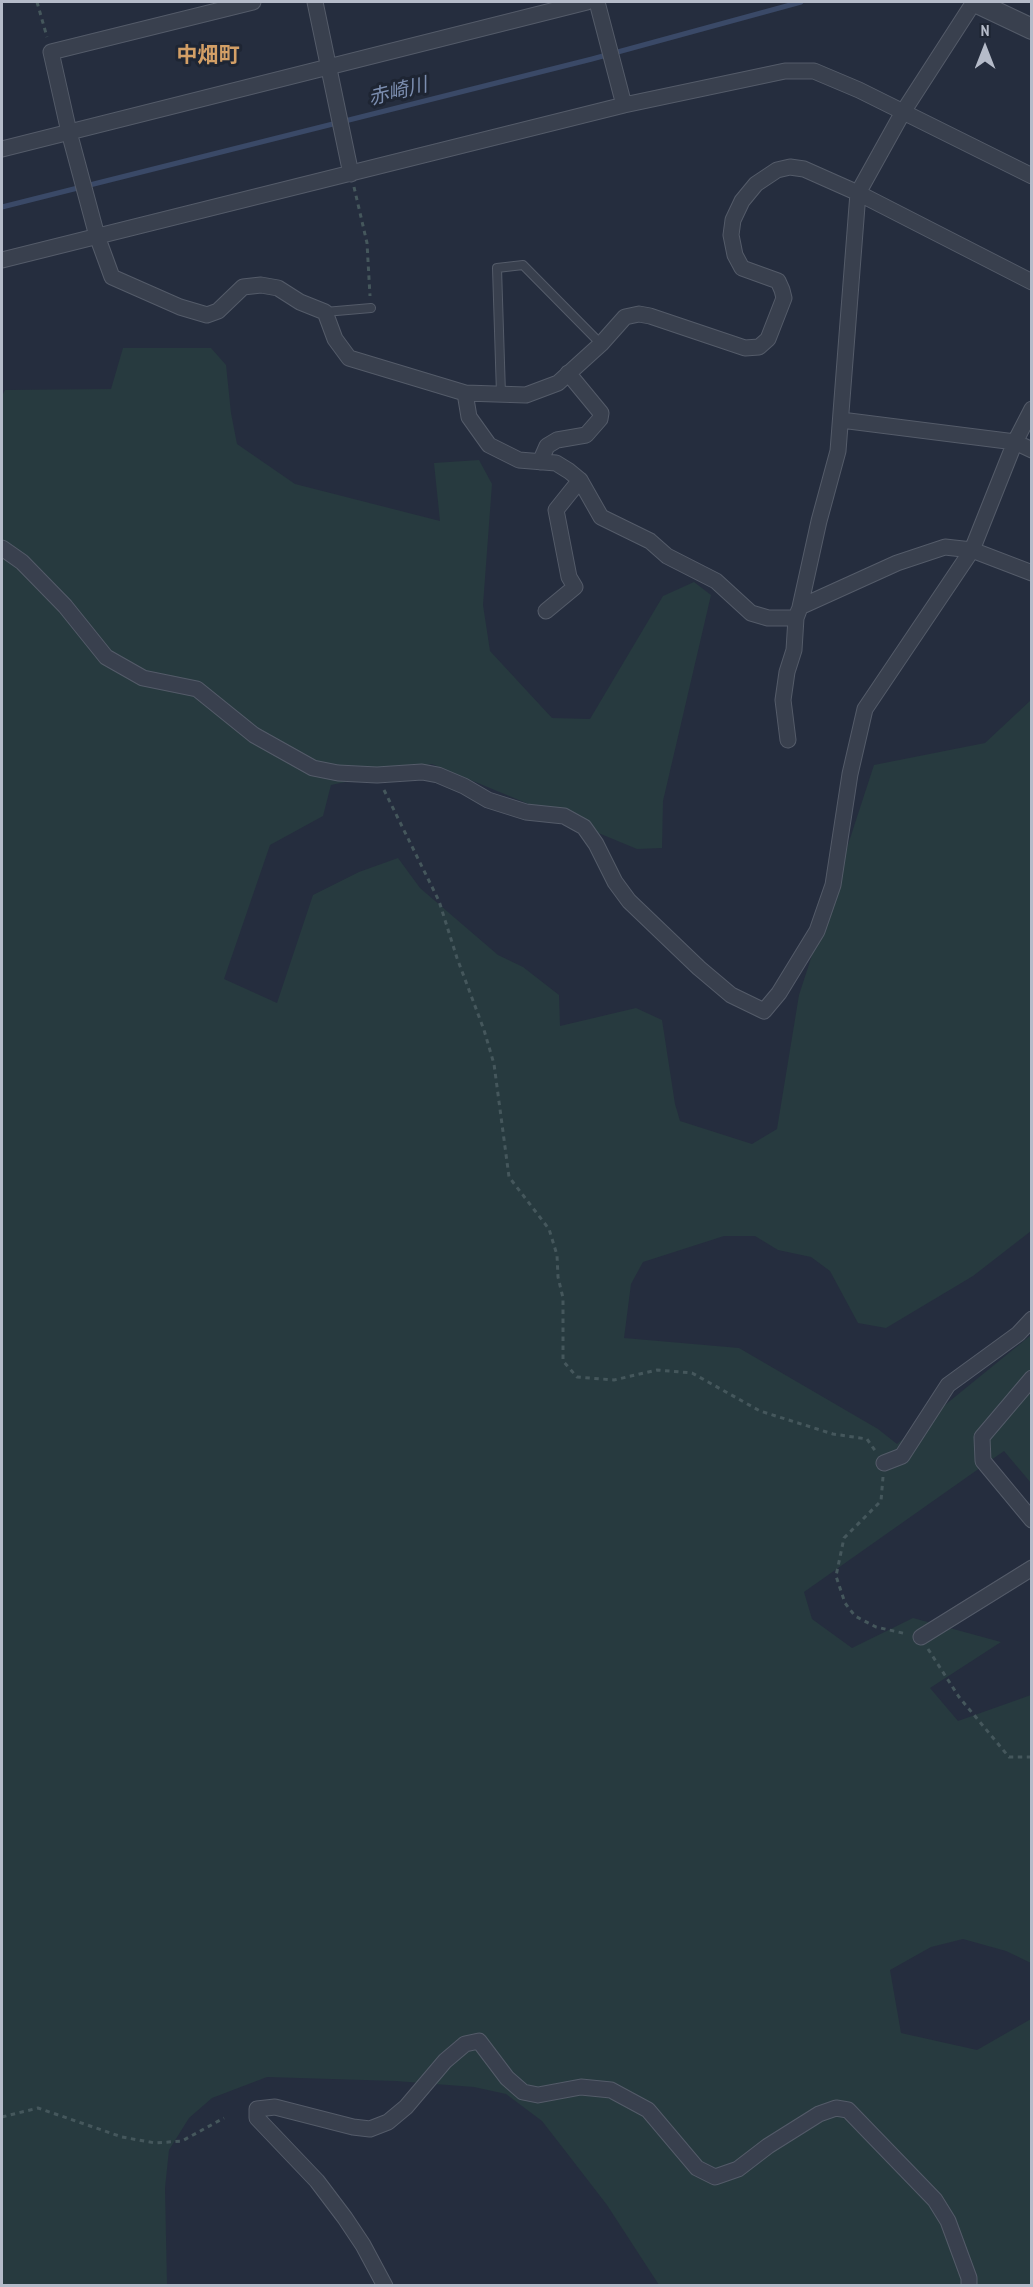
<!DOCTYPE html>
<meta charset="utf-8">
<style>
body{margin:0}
#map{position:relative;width:1033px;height:2287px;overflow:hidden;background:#252d3e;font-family:"PT Sans Narrow",sans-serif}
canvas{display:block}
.frame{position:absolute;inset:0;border:3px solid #b5bbc9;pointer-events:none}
.north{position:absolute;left:955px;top:18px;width:60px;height:60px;-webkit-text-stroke:4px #1e2533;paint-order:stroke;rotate:0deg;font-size:16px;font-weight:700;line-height:24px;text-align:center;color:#b5bbc9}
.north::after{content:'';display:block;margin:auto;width:21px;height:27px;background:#b5bbc9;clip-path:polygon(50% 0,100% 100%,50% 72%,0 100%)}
</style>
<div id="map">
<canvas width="1033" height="2287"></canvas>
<div class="frame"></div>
<div class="north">N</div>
</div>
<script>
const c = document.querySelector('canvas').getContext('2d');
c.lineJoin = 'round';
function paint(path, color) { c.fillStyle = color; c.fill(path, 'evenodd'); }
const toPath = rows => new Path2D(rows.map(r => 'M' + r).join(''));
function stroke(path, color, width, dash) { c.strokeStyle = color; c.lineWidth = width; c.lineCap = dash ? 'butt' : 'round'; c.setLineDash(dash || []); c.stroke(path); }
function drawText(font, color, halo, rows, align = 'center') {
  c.font = font + ' "PT Sans Narrow","Noto Sans JP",sans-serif'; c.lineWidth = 6; c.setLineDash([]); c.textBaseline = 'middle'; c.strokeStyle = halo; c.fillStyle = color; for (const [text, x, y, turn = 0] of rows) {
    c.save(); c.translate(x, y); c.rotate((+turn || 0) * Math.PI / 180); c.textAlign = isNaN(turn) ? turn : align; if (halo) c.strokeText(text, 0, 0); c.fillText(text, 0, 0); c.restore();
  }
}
paint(toPath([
 [123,348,211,348,226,365,231,413,237,444,295,484,440,521,434,463,479,460,492,484,483,605,490,651,552,718,590,719,663,596,694,582,711,595,663,801,662,848,637,849,432,764,331,785,323,816,270,845,224,979,277,1003,313,895,359,872,398,858,420,888,498,955,523,967,559,995,560,1026,636,1008,662,1020,675,1104,680,1121,752,1144,777,1129,799,995,874,765,985,743,1031,700,1031,1231,973,1276,886,1328,858,1323,830,1271,811,1257,778,1250,755,1236,724,1236,643,1262,631,1284,624,1338,739,1348,878,1429,897,1444,1031,1335,1031,1483,1004,1451,804,1592,812,1619,852,1648,913,1618,1001,1642,930,1688,958,1721,1031,1695,1031,1963,1006,1951,963,1939,931,1947,890,1970,901,2033,977,2050,1031,2019,1031,2285,659,2285,607,2205,563,2148,542,2121,506,2094,474,2087,396,2081,267,2077,212,2098,189,2118,169,2150,165,2188,167,2285,2,2285,2,396,5,390,111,389]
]), '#273a3f');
stroke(toPath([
 [2,207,592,59,801,2]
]), '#3a4967', 5);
const service = toPath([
 [325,312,371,308],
 [501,394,497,268,523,265,601,344]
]);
const minor = toPath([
 [253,2,51,52,69,132,97,236,112,277,180,307,207,315,218,311,243,287,261,285,278,288,300,302,325,312,335,339,349,358,465,393,526,395,558,383,601,344,625,317,639,314,650,316,745,348,759,347,768,339,784,298,782,290,778,281,742,268,735,255,731,235,733,220,742,201,756,184,777,170,790,167,804,169,858,193,1032,282],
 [315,2,351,174],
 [597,2,624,105],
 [974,2,903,112,858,193,838,451,819,521,800,607,897,563,945,547,972,550,1032,573],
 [2,149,587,2],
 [2,260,624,105,785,71,814,71,859,90,1032,176],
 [465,393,469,417,489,445,519,460,556,463,569,471,580,480,601,517,650,541,667,556,716,581,751,613,768,618,796,618],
 [841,420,1015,442,1032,450],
 [540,462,547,446,557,440,586,435,600,419,601,413,568,373],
 [2,548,22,562,65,606,106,657,143,678,197,689,254,735,313,768,338,773,377,775,422,772,438,775,464,786,488,800,526,812,564,816,584,827,596,844,615,882,629,901,699,968,731,995,764,1011,779,993,817,931,833,885,850,774,865,709,972,550,1015,442,1032,409],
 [546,611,575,587,569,577,556,510,580,480],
 [788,740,783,700,787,672,794,650,796,618,799,610],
 [1032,1378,982,1437,983,1461,1032,1520],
 [884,1463,902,1456,948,1385,1018,1334,1032,1319],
 [921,1637,1032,1568],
 [385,2286,363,2245,345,2218,317,2181,257,2118,257,2109,275,2107,353,2127,370,2129,388,2122,406,2107,445,2061,465,2044,479,2041,507,2078,523,2092,538,2095,581,2087,611,2090,648,2110,697,2168,715,2177,738,2169,768,2146,819,2114,836,2108,848,2110,935,2200,948,2221,969,2278,969,2286]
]);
const tertiary = toPath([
 [975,2,1032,29]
]);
stroke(service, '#545b69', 10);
stroke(minor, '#545b69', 17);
stroke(tertiary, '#545b69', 22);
stroke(toPath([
 [37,2,47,37],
 [354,187,367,243,370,296],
 [384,790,439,901,457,958,484,1030,494,1064,509,1177,549,1229,557,1255,558,1277,563,1298,563,1361,577,1377,614,1380,657,1370,692,1373,760,1411,833,1434,867,1439,876,1452],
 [883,1477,881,1501,844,1538,836,1576,845,1603,855,1616,876,1627,907,1634],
 [928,1649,959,1697,1009,1757,1032,1757],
 [2,2117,38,2108,122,2137,155,2143,182,2141,224,2118]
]), '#45575c', 3, [4.5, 4.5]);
stroke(service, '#39404e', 8);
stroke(minor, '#39404e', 15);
stroke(tertiary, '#39404e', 20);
drawText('italic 20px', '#7c8eb0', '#1e2533', [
 ["赤崎川",398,92,-14]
]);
drawText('bold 21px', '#d39f66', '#1e2533', [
 ["中畑町",208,56]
]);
</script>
